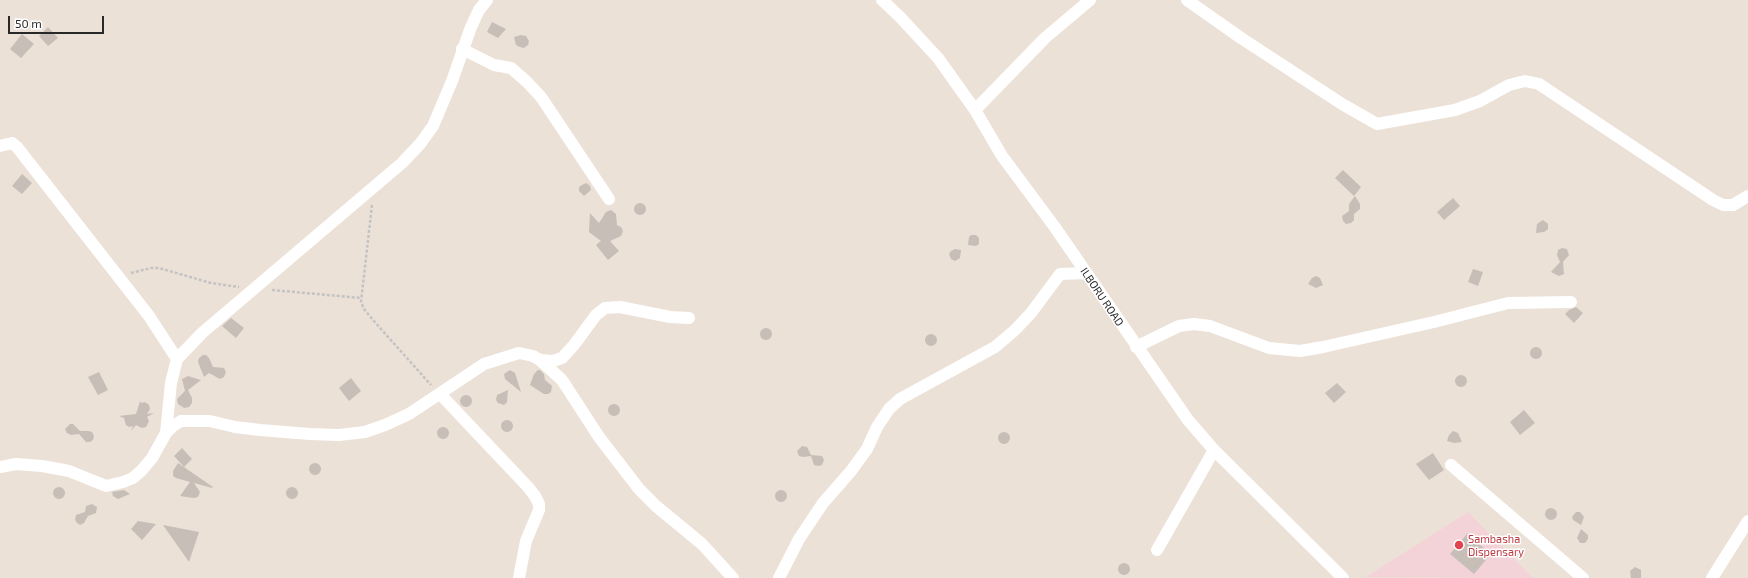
<!DOCTYPE html>
<style>
body{margin:0}
#map{position:relative;width:1748px;height:578px;overflow:hidden;background:#ece1d7;font-family:"Exo 2",sans-serif}
canvas{display:block}
.scale{position:absolute;left:8px;top:16px;width:96px;height:18px;box-sizing:border-box;border:2px solid #282828;border-top:0;padding-left:5px;font-size:12px;line-height:14px;white-space:nowrap;color:#282828;-webkit-text-stroke:3px #fff;paint-order:stroke}
</style>
<div id="map">
<canvas width="1748" height="578"></canvas>
<div class="scale">50 m</div>
</div>
<script>
const c = document.querySelector('canvas').getContext('2d');
c.lineJoin = 'round';
function paint(path, color) { c.fillStyle = color; c.fill(path, 'evenodd'); }
const toPath = rows => new Path2D(rows.map(r => 'M' + r).join(''));
function stroke(path, color, width, dash) { c.strokeStyle = color; c.lineWidth = width; c.lineCap = dash ? 'butt' : 'round'; c.setLineDash(dash || []); c.stroke(path); }
function drawText(font, color, halo, rows, align = 'center') {
  c.font = font + ' "Exo 2",sans-serif'; c.lineWidth = 3; c.setLineDash([]); c.textBaseline = 'middle'; c.strokeStyle = halo; c.fillStyle = color; for (const [text, x, y, turn = 0] of rows) {
    c.save(); c.translate(x, y); c.rotate((+turn || 0) * Math.PI / 180); c.textAlign = isNaN(turn) ? turn : align; if (halo) c.strokeText(text, 0, 0); c.fillText(text, 0, 0); c.restore();
  }
}
paint(toPath([
 [1468,512,1533,578,1366,577]
]), '#f4d3d8');
paint(toPath([
 [492,22,506,29,498,38,487,32],
 [48,27,58,38,48,46,39,36],
 [22,34,34,44,21,58,10,49],
 [521,35,526,36,529,41,528,45,524,48,520,47,516,45,514,37],
 [1343,170,1361,187,1354,196,1335,178],
 [22,174,32,183,22,194,12,186],
 [586,183,590,186,591,190,584,196,579,191,579,188,580,186],
 [1355,196,1360,204,1360,209,1354,214,1354,220,1351,223,1346,224,1343,221,1342,216,1349,211,1349,204],
 [1453,198,1460,206,1444,220,1437,212],
 '634 209a6 6 0 1 1 12 0a6 6 0 1 1-12 0Z',
 [611,210,616,214,617,225,621,227,623,231,621,236,610,241,619,251,608,260,596,245,601,241,589,232,590,213,599,223,606,212],
 [1543,220,1548,224,1548,229,1544,232,1536,233,1537,224],
 [971,235,976,235,979,238,979,244,976,246,968,245,969,237],
 [1562,248,1567,249,1569,255,1563,262,1564,274,1559,276,1551,272,1560,262,1557,255,1558,250],
 [955,249,961,250,960,258,955,261,951,259,949,254,951,251],
 [1473,269,1483,272,1478,286,1468,282],
 [1316,276,1320,278,1323,285,1316,288,1308,284,1312,278],
 [1576,307,1583,313,1574,323,1565,314,1569,310],
 [231,318,244,328,236,338,222,326],
 '760 334a6 6 0 1 1 12 0a6 6 0 1 1-12 0Z',
 '925 340a6 6 0 1 1 12 0a6 6 0 1 1-12 0Z',
 '1530 353a6 6 0 1 1 12 0a6 6 0 1 1-12 0Z',
 [203,355,206,355,209,358,213,367,224,368,226,372,224,377,220,379,209,373,204,377,198,362,199,358],
 [510,370,515,373,521,392,505,379,504,374],
 [538,370,540,370,544,374,545,380,552,386,551,392,548,394,544,394,530,385,534,374],
 [99,372,108,390,98,395,88,377],
 '1455 381a6 6 0 1 1 12 0a6 6 0 1 1-12 0Z',
 [188,376,201,380,188,390,192,398,192,403,189,407,184,408,178,404,177,399,185,391,182,379],
 [351,378,361,391,349,401,339,388],
 [1337,383,1346,392,1334,403,1325,393],
 [508,390,507,402,504,405,498,403,496,400,497,395],
 '460 401a6 6 0 1 1 12 0a6 6 0 1 1-12 0Z',
 [140,401,141,403,145,402,149,405,150,409,147,414,154,413,147,417,149,421,146,427,142,428,136,425,131,431,133,426,129,427,126,425,124,418,119,416,136,414],
 '608 410a6 6 0 1 1 12 0a6 6 0 1 1-12 0Z',
 [1524,410,1535,423,1520,435,1510,422],
 '501 426a6 6 0 1 1 12 0a6 6 0 1 1-12 0Z',
 [70,424,73,424,80,431,89,431,92,432,94,436,93,440,90,442,86,442,79,434,71,435,67,433,65,429],
 '437 433a6 6 0 1 1 12 0a6 6 0 1 1-12 0Z',
 [1453,431,1458,433,1462,442,1454,443,1447,441,1449,435],
 '998 438a6 6 0 1 1 12 0a6 6 0 1 1-12 0Z',
 [802,446,807,447,811,455,822,456,824,460,822,465,818,466,814,465,811,456,803,457,799,456,797,451],
 [182,448,192,459,184,467,174,456],
 [1433,453,1444,470,1429,480,1416,464],
 [178,463,213,487,212,488,194,483,200,492,198,497,194,498,180,496,190,482,176,478,173,476,173,471],
 '309 469a6 6 0 1 1 12 0a6 6 0 1 1-12 0Z',
 '286 493a6 6 0 1 1 12 0a6 6 0 1 1-12 0Z',
 '53 493a6 6 0 1 1 12 0a6 6 0 1 1-12 0Z',
 [124,490,130,494,118,499,113,496,112,492],
 '775 496a6 6 0 1 1 12 0a6 6 0 1 1-12 0Z',
 [92,504,97,507,96,513,88,516,84,523,80,525,77,523,75,520,76,515,85,512,86,506],
 '1545 514a6 6 0 1 1 12 0a6 6 0 1 1-12 0Z',
 [1576,512,1580,512,1584,517,1581,525,1573,520,1572,517],
 [138,521,156,524,142,540,131,529],
 [163,525,199,532,189,562],
 [1581,529,1588,535,1588,539,1585,543,1580,543,1577,538],
 [1467,534,1491,554,1474,574,1450,554],
 '1118 569a6 6 0 1 1 12 0a6 6 0 1 1-12 0Z',
 [1635,567,1641,570,1641,578,1631,578,1630,571]
]), '#c7beb7');
stroke(toPath([
 [372,205,361,302,364,309,373,320,431,385],
 [131,273,151,268,159,268,211,283,239,287],
 [272,290,361,298]
]), '#c3c3c3', 2.5, [3, 2]);
stroke(toPath([
 [882,0,900,17,938,58,975,110,1002,156,1054,226,1188,420,1214,450,1343,578],
 [1187,0,1241,38,1342,104,1377,124,1455,110,1480,101,1509,85,1525,81,1539,84,1713,200,1723,205,1733,205,1748,196],
 [462,49,494,65,511,68,527,82,541,97,609,199],
 [975,110,1045,38,1090,0],
 [0,146,12,143,17,147,149,316,177,359],
 [1136,347,1179,326,1194,324,1210,326,1269,348,1300,351,1323,347,1434,322,1508,303,1571,302],
 [540,360,553,361,562,358,574,345,596,315,605,308,620,307,670,317,689,318],
 [440,394,528,487,535,496,539,504,539,510,526,541,519,578],
 [166,433,171,383,177,359,202,333,402,163,420,144,433,126,452,81,471,27,479,10,487,0],
 [1451,465,1583,578],
 [0,467,16,464,42,466,69,471,106,486,123,482,133,478,142,470,152,458,166,433,173,426,181,421,210,421,235,427,260,430,310,434,339,435,365,432,385,425,409,414,484,364,519,353,533,356,540,360,562,380,599,437,639,489,656,506,702,544,733,578],
 [1157,550,1214,450],
 [779,578,799,539,823,503,851,471,867,449,877,427,889,409,900,399,995,347,1015,330,1031,313,1060,274,1086,273],
 [1712,578,1748,521]
]), '#fff', 12);
for (const [x, y, r, color] of [
 [1459,545,5,"#e0444e"]
]) { const dot = new Path2D(); dot.arc(x, y, r, 0, 2 * Math.PI); c.fillStyle = color; c.fill(dot); stroke(dot, '#fff', 1.5); }
drawText('11px', '#282828', '#fff', [
 ["ILBORU ROAD",1102,297,56]
]);
drawText('11px', '#be3a42', '#fff', [
 ["Sambasha",1468,539],
 ["Dispensary",1468,552]
], 'left');
</script>
